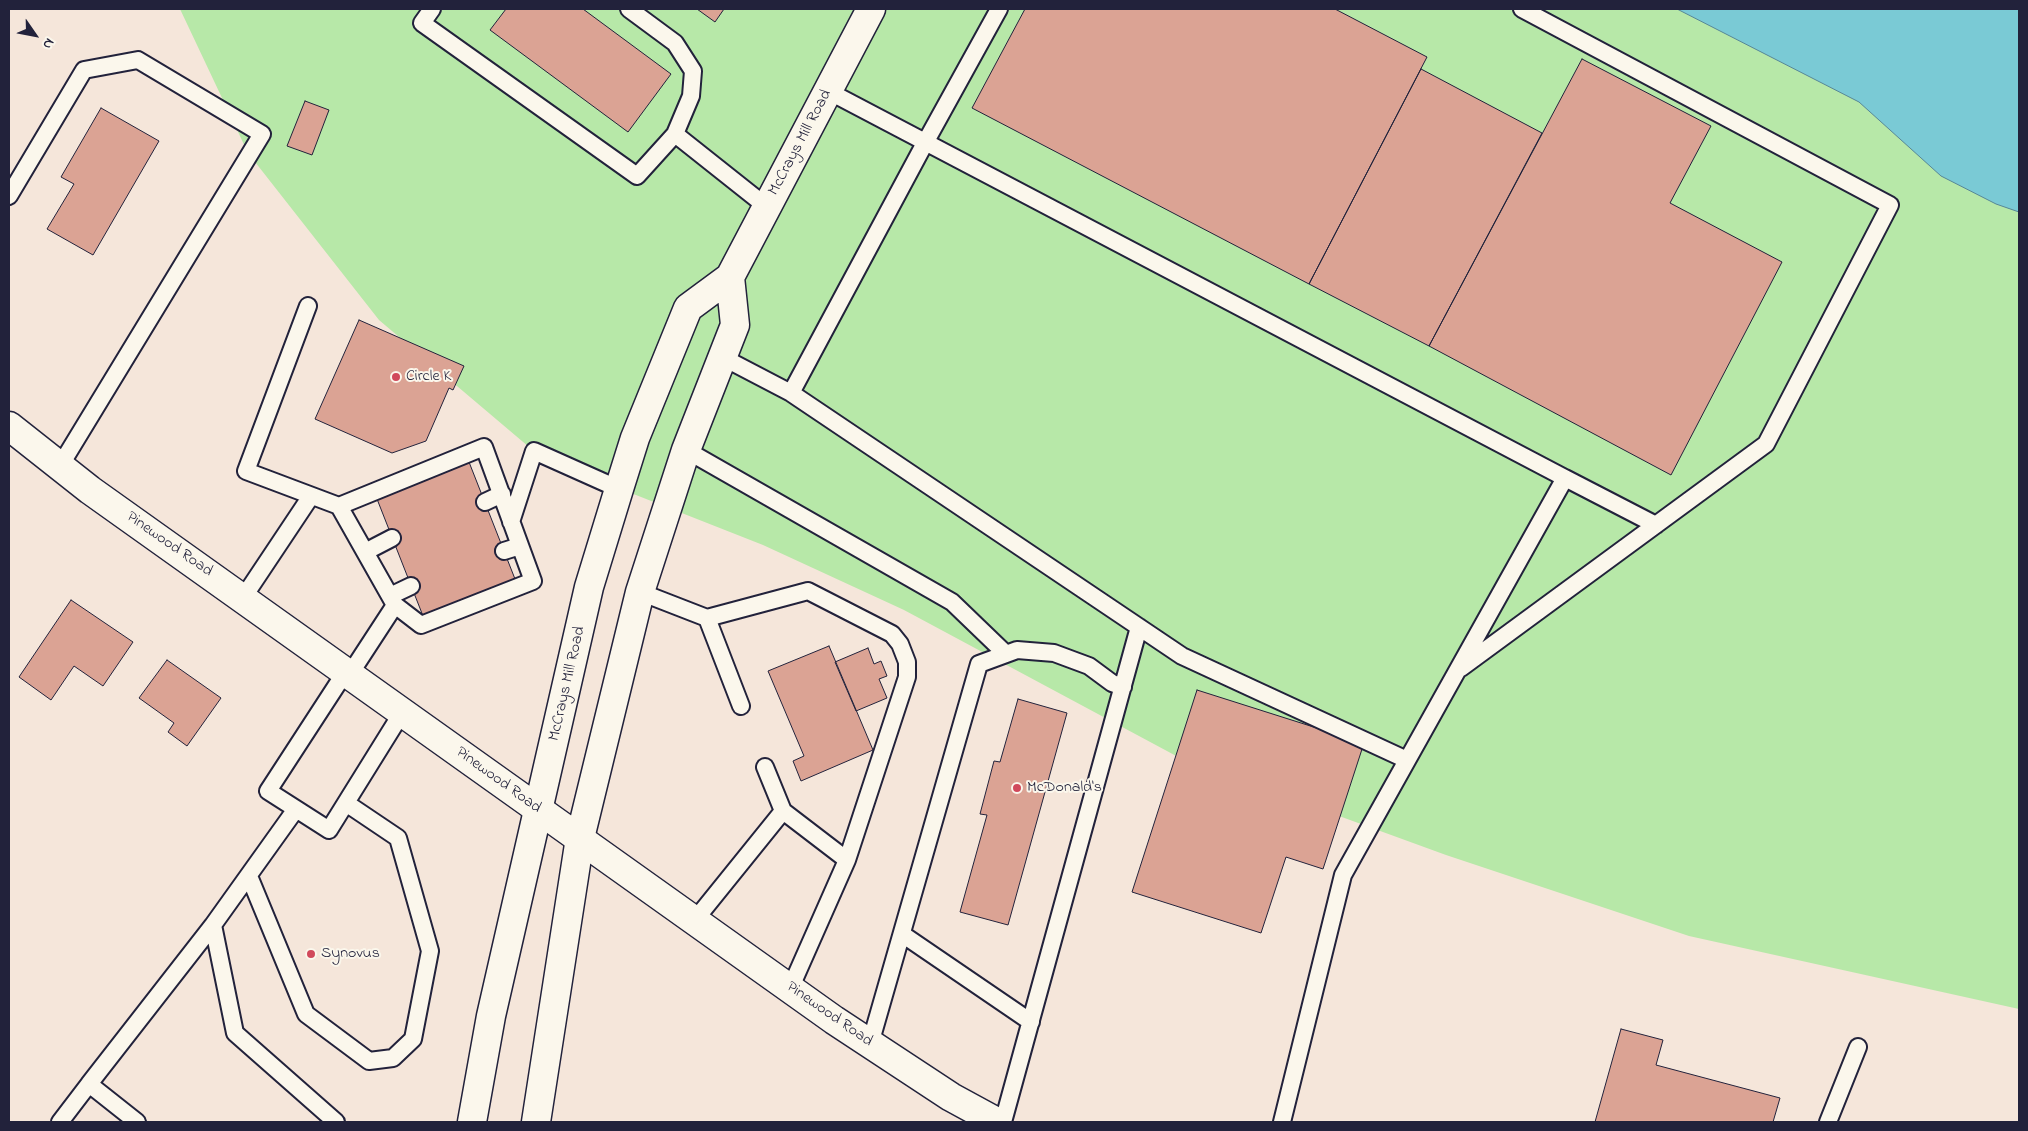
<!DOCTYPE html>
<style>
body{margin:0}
#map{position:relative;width:2028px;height:1131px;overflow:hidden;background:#f5e6da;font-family:"Indie Flower",sans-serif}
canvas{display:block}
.frame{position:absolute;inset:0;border:10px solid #22223b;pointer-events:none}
.north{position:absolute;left:10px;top:10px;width:50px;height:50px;-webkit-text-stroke:4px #fbf7ec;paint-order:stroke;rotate:123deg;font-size:14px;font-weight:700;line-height:20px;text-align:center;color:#22223b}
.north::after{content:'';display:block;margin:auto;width:18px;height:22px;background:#22223b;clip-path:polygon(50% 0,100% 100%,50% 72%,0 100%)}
</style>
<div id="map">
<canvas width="2028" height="1131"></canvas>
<div class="frame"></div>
<div class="north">N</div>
</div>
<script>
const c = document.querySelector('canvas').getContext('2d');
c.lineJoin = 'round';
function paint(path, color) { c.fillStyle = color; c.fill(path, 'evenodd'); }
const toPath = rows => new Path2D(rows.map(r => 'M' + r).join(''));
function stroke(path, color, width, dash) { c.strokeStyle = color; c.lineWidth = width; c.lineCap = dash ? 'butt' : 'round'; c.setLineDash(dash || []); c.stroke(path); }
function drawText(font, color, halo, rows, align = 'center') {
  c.font = font + ' "Indie Flower",sans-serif'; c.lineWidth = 4; c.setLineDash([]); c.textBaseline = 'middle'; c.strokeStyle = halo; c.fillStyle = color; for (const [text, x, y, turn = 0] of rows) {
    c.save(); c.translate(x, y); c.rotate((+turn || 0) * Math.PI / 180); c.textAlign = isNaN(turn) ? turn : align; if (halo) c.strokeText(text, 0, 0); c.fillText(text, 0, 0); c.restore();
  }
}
paint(toPath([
 [180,9,2019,9,2019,1009,1689,936,1446,855,1180,758,904,610,763,545,542,458,379,320,248,153]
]), '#b7e8a8');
const water = toPath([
 [1677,9,2019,9,2019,212,1996,204,1941,176,1859,102,1677,9]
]);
paint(water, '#7acad5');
stroke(water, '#578797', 1);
const building = toPath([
 [506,9,583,9,671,74,628,132,490,30,506,9],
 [697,9,724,9,715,22,697,9],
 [1025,9,1335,9,1427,57,1309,284,972,108,1025,9],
 [1582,59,1711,126,1670,203,1782,262,1671,475,1429,346,1582,59],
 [1421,69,1542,133,1429,346,1309,284,1421,69],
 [305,101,329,110,312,155,287,146,305,101],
 [101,108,159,141,93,255,47,229,74,184,61,177,101,108],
 [359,320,464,366,453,390,449,388,426,441,392,453,315,419,359,320],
 [469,462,515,579,423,616,377,499,469,462],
 [71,600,133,642,103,686,74,666,51,700,19,677,71,600],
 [829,646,873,750,801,781,793,761,804,756,768,671,829,646],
 [868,648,874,664,881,661,887,676,879,679,887,698,856,711,835,662,868,648],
 [167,660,221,698,187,746,168,732,174,723,139,698,167,660],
 [1197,690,1364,743,1323,869,1286,857,1261,933,1132,892,1197,690],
 [1018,699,1067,713,1008,925,960,912,987,815,980,814,994,761,1000,762,1018,699],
 [1621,1029,1663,1040,1656,1065,1780,1098,1773,1122,1595,1122,1621,1029]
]);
paint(building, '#dba394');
stroke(building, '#22223b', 1);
const service = toPath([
 [432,9,422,23,637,176,675,134,691,96,693,71,675,43,629,9],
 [828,91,1565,478,1343,875,1282,1122],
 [675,134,767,207],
 [9,196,84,70,138,60,262,134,60,466],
 [308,306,246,471,339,506],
 [722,357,791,393,1182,656,1407,760],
 [791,393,925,143,999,9],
 [686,450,952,602,1006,654],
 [1565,478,1656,525],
 [485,502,502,494],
 [511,522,534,451,619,489],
 [504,551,520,546],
 [365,552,392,538],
 [640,592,707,618,741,706],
 [390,596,411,586],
 [243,598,311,496],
 [707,618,808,591,892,634,900,644,907,662,907,677,847,860],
 [1461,668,1766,444,1890,205,1522,9],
 [346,671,268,791,329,830,403,711],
 [350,674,395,605,339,506,484,447,533,581,421,625,395,605],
 [765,767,783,811,847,860,790,989],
 [296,809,213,925,235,1033,336,1122],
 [249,876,306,1014,369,1061,393,1058,413,1039,430,951,398,838,346,803],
 [695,920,783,811],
 [902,934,1031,1022],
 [870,1044,979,664,1017,650,1054,653,1089,666,1112,683,1123,687],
 [89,1084,213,925],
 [60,1122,89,1084,137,1122],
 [1003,1122,1139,627],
 [1828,1122,1858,1047]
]);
const tertiary = toPath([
 [730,277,871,9],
 [472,1122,491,1016,589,587,619,489,635,438,688,308,730,277,735,325,686,450,640,592,580,838,536,1122]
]);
const secondary = toPath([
 [9,426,90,490,834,1020,951,1097,997,1122]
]);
stroke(service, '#22223b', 20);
stroke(tertiary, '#22223b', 31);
stroke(secondary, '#22223b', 31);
stroke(service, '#fbf7ec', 16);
stroke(tertiary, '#fbf7ec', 28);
stroke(secondary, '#fbf7ec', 28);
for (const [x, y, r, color] of [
 [396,377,5,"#d1495b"],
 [1017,788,5,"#d1495b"],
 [311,954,5,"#d1495b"]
]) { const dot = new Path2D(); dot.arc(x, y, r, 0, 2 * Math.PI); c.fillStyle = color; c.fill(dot); stroke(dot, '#fbf7ec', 2); }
drawText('16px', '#22223b', '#fbf7ec', [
 ["McCrays Mill Road",801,143,-62],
 ["Pinewood Road",169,545,35],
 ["McCrays Mill Road",568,684,-77],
 ["Pinewood Road",498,781,36],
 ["Pinewood Road",829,1015,35]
]);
drawText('16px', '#22223b', '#fbf7ec', [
 ["Circle K",406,377],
 ["McDonald's",1027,788],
 ["Synovus",321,954]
], 'left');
</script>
